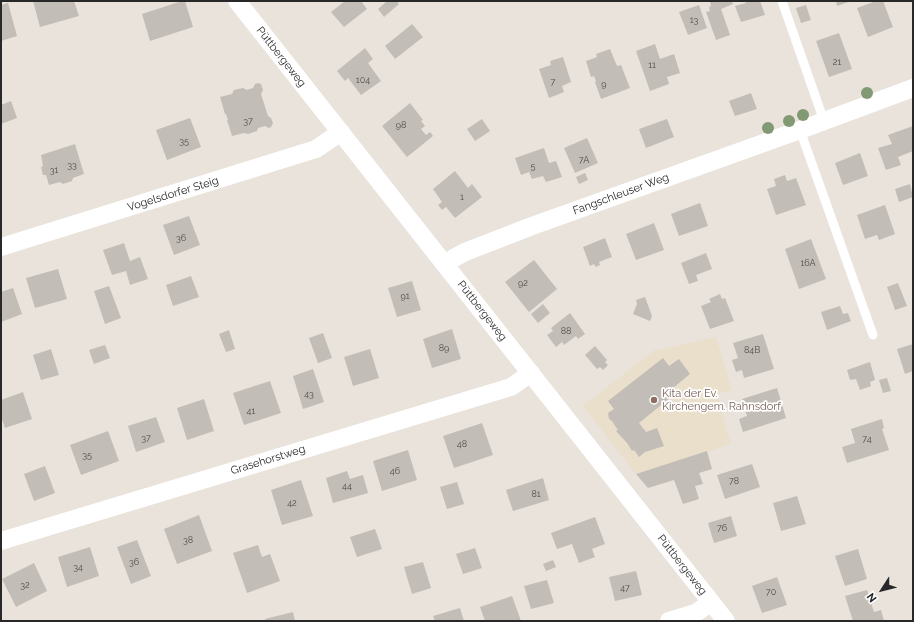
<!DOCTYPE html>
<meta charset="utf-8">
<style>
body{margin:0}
#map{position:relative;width:914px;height:622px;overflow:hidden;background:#e9e3db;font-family:Raleway,sans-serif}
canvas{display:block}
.frame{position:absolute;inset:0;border:2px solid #282828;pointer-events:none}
.north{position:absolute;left:862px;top:570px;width:40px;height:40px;-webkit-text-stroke:3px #fff;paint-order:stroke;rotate:234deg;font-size:11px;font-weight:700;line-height:16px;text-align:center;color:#282828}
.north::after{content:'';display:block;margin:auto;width:14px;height:18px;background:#282828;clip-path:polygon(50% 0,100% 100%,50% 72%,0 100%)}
</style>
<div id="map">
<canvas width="914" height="622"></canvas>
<div class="frame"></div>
<div class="north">N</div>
</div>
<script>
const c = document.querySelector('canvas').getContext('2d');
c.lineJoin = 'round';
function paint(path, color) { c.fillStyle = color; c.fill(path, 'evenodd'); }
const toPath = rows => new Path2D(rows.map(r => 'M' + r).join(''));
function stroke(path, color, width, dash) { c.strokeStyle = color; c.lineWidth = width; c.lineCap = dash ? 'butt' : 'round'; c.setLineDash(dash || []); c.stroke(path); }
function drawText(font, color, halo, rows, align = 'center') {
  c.font = font + ' Raleway,sans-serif'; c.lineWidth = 3.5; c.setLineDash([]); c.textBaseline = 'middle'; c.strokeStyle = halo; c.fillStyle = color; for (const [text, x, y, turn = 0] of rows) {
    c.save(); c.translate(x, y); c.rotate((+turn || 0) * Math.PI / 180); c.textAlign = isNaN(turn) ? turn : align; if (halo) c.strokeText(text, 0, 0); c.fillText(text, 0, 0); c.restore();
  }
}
paint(toPath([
 [716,337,732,390,717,394,731,444,636,474,583,406,653,351]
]), '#eadfcb');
paint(toPath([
 [33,1,74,1,79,16,40,27],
 [182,1,185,1,193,27,150,41,142,14],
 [345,1,361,1,367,9,344,27,331,12],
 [387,1,397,1,399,4,384,17,378,9],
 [710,1,732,1,733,4,721,9,730,35,716,40,706,12,710,11,709,7,711,6],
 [745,1,760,1,765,15,741,22,735,6,746,3],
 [836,1,851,1,837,6],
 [876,1,883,1,893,27,868,37,857,8],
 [8,3,17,36,1,41,1,5],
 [699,5,707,28,688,35,679,12],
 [806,5,811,20,801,23,796,8],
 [412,24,423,37,395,59,385,46],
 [839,33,852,69,829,77,816,41],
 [655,44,660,59,674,54,680,73,667,77,669,84,650,91,636,51],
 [365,48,373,59,368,63,381,81,361,95,348,78,345,81,337,71],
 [610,49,617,66,621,65,630,88,601,99,595,82,596,81,594,76,591,77,586,61,597,57,596,54],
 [563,57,571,82,562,86,564,92,549,98,539,69,551,65,550,61],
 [258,83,261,84,263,90,261,94,268,116,271,118,273,123,271,127,269,128,265,126,258,128,257,131,248,134,244,133,232,136,227,120,228,120,226,114,225,114,220,97,232,94,234,90,243,88,247,90,253,88,255,84],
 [751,93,757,109,735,116,729,101],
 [11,101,17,118,1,124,1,105],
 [410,103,423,120,421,121,425,126,421,129,426,135,430,132,433,136,407,157,382,126],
 [190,118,201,147,167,160,156,130],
 [482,119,490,131,475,141,467,129],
 [667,119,674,137,646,148,639,129],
 [913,126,913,151,898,157,901,165,886,170,878,148,892,144,888,135],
 [587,138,598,163,575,173,564,148],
 [75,144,84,174,73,178,72,181,63,184,60,182,49,185,46,175,43,175,41,167,43,166,41,155],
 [544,148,549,163,556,161,562,177,546,182,543,176,532,179,529,172,521,175,515,158],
 [860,153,868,176,843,185,835,163],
 [455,171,468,188,472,184,482,197,455,218,446,207,442,210,438,205,442,202,433,189],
 [585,173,588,180,579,184,576,177],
 [785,175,787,181,796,178,806,205,776,215,767,189,776,186,774,179],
 [910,184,913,197,899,202,895,189],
 [700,203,708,226,679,236,671,214],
 [885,205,895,234,879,240,877,235,865,239,857,215],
 [189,216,200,245,174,255,163,225],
 [654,223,664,250,636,260,626,234],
 [605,238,612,257,599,262,600,265,596,267,594,264,590,266,583,247],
 [811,239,826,279,799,289,785,249],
 [124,243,130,261,140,257,148,279,130,285,126,271,112,275,103,250],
 [706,253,712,269,696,275,698,281,689,284,681,263],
 [534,260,557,289,529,312,505,282],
 [58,269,67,299,35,308,26,278],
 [191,276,199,297,173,306,166,285],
 [412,281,421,310,397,317,388,288],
 [898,283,907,306,895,310,887,287],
 [109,286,121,318,105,324,94,291],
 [13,288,22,314,1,322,1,292],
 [720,294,722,299,725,298,734,321,710,329,701,306,711,302,709,299],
 [645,297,652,316,650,321,633,314,637,304,636,300],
 [543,304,550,313,538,323,531,314],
 [840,306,843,314,848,313,851,321,827,330,821,312],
 [570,313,585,334,578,339,576,336,564,345,562,342,556,347,547,335,553,331,551,328],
 [452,329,461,359,432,368,423,339],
 [229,330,235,349,226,352,219,334],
 [323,333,332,358,318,363,309,338],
 [763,334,774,369,744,378,742,370,736,372,732,360,738,358,733,343],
 [913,344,913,371,905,374,897,349],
 [105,345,110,358,94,364,89,350],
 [595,346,607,360,605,362,608,365,603,370,600,367,597,369,585,355],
 [51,349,59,375,41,380,33,355],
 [370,349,379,378,353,386,344,357],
 [663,358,669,366,679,359,690,374,668,392,671,397,639,423,646,432,657,428,664,446,645,452,639,457,634,450,632,451,627,443,616,431,618,430,612,421,609,419,608,413,614,409,608,401],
 [870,362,875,380,870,382,871,386,860,390,856,379,850,380,847,370],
 [313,369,324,402,303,409,293,376],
 [887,378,891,391,883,393,879,380],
 [270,381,281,413,244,425,233,393],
 [777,388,786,418,743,432,739,419,747,416,742,399],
 [23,392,32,419,5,428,1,416,1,400],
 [204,399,214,431,187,440,177,408],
 [156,417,165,442,136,452,128,426],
 [882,419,884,428,882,429,889,450,847,463,842,447,855,443,851,429],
 [482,423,493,455,454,468,443,436],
 [108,431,119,461,81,475,70,445],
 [408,450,417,480,382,491,373,461],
 [707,451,712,469,699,473,703,484,695,486,699,499,683,504,674,480,648,488,636,474],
 [752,464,760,487,725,499,717,475],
 [45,466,55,493,34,501,24,474],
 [347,471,350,479,363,475,368,493,333,503,326,478],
 [543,478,549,500,513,511,506,490],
 [301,480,313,516,282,525,271,490],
 [457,482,464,504,447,509,440,487],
 [797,496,806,524,781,531,773,503],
 [199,515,212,551,177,564,164,529],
 [731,516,737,536,714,543,708,523],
 [595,517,605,544,592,549,595,557,579,563,572,544,557,549,551,533],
 [375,529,382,549,357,557,350,537],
 [137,540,151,576,131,584,117,547],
 [258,545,262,557,270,554,280,581,247,593,233,553],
 [90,547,99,576,67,587,58,557],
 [475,548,482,568,463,574,456,554],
 [858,549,867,579,845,586,835,556],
 [553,560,556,567,546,571,543,564],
 [423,562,431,588,412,594,404,567],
 [34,563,47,591,16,607,2,579],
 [636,571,642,595,615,601,609,577],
 [777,577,787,605,762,613,752,586],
 [547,580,554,603,531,609,524,586],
 [867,590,874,612,881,610,884,621,853,621,845,596],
 [512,596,521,621,485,621,480,607],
 [460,608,464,621,435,621,433,616],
 [293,612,295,621,266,621,265,619]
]), '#c2bdb6');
stroke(toPath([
 [782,1,824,121],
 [800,130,873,335]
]), '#fff', 9);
stroke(toPath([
 [237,1,726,621],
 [1,247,316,149,341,132],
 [445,264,454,258,465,252,532,226,800,130,913,88],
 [1,541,511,387,531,373],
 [669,621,696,613,711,602]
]), '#fff', 18);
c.fillStyle = '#829a74';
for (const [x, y] of [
 [867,93],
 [803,115],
 [789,121],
 [768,128]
]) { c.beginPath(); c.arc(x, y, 6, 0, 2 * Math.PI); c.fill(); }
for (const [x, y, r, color] of [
 [654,400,4,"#8d6e63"]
]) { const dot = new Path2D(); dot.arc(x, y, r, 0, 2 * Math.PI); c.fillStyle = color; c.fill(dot); stroke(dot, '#fff', 1.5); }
drawText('9px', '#4e4d4c', null, [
 ["13",694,20],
 ["21",837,62],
 ["11",652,65],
 ["104",363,80],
 ["7",553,82],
 ["9",604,84],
 ["37",248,121],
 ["98",401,125],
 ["35",184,141],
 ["7A",584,160],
 ["33",72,165],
 ["5",533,166],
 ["31",54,170],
 ["1",462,197],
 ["36",181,238],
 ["16A",808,263],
 ["92",523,283],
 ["91",405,296],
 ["88",566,331],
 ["89",444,348],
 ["84B",752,350],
 ["43",309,394],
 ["41",251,411],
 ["37",146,438],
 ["74",867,439],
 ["48",462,444],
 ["35",87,455],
 ["46",395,471],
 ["78",734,481],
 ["44",347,486],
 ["81",536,494],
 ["42",292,503],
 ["76",722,528],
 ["38",188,540],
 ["36",134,562],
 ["34",78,567],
 ["32",25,585],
 ["47",625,588],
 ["70",771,592]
]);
drawText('11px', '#282828', '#fff', [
 ["Püttbergeweg",281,57,52],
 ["Vogelsdorfer Steig",173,194,-17],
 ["Fangschleuser Weg",621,194,-20],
 ["Püttbergeweg",482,311,52],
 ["Grasehorstweg",268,460,-17],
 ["Püttbergeweg",682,565,52]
]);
drawText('11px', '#785e54', '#fff', [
 ["Kita der Ev.",662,394],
 ["Kirchengem. Rahnsdorf",662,407]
], 'left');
</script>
